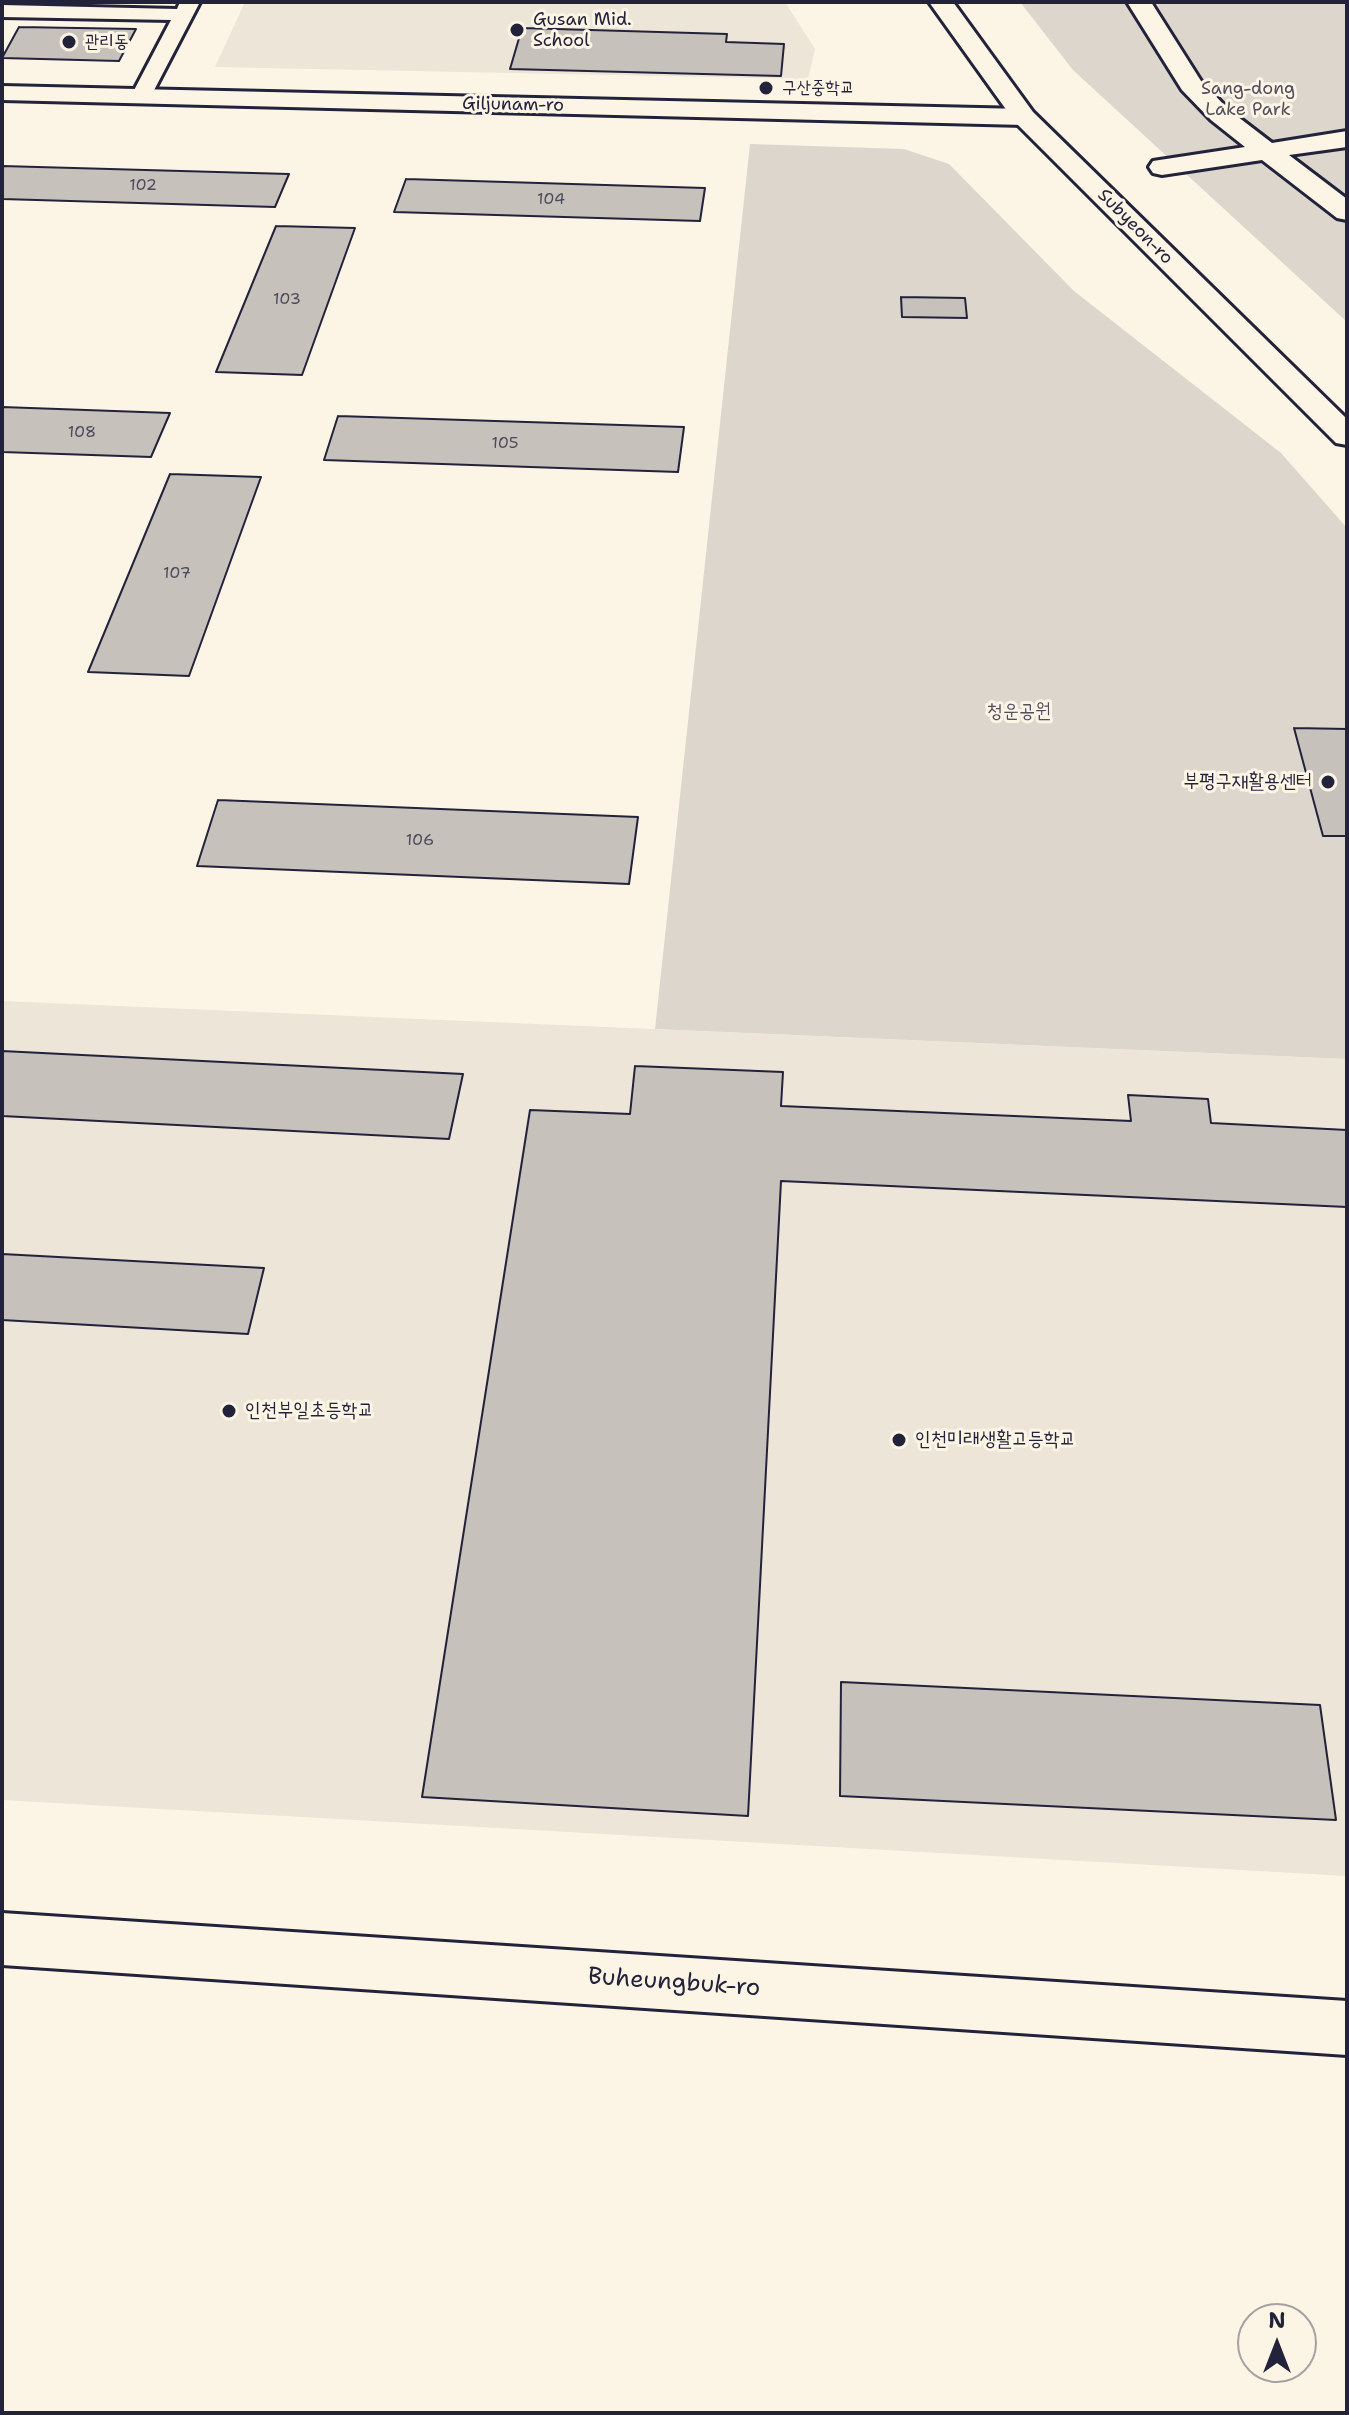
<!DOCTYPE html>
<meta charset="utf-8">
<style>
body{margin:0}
#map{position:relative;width:1349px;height:2415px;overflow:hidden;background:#fcf5e5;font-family:"Shantell Sans",sans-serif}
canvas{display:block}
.frame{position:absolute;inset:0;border:4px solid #22223b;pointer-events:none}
.north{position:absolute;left:1237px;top:2303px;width:80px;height:80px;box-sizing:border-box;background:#fcf5e5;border:2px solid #a5a1a1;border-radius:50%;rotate:0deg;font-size:22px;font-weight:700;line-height:32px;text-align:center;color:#22223b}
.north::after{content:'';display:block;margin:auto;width:28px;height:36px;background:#22223b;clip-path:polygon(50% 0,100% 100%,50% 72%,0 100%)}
</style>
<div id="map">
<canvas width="1349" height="2415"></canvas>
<div class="frame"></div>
<div class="north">N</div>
</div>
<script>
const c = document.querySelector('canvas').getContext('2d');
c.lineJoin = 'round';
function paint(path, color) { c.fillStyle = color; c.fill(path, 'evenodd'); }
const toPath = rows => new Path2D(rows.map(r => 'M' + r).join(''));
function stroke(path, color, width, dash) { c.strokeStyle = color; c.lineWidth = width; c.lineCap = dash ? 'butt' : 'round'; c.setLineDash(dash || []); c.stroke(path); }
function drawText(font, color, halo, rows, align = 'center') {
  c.font = font + ' "Shantell Sans","Poor Story",sans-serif'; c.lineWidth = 6; c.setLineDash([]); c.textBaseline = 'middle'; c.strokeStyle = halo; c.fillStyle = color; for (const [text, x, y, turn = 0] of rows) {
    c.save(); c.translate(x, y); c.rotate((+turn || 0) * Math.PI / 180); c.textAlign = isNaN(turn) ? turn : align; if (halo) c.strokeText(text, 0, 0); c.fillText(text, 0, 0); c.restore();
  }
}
paint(toPath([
 [245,2,785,2,815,49,808,79,215,67],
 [2,1001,1347,1059,1347,1876,2,1800]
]), '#ece5d8');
paint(toPath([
 [1020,2,1347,2,1347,322,1073,70],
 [750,144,904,149,949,164,1074,291,1281,453,1347,528,1347,1059,655,1029]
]), '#dcd6cc');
const building = toPath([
 [19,27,136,29,119,61,2,58,19,27],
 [522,28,727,34,726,42,784,44,781,76,510,69,522,28],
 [2,166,289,174,275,207,2,199,2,166],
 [406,179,705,188,700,221,394,212,406,179],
 [276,226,355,228,302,375,216,372,276,226],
 [901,297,965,298,967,318,902,317,901,297],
 [2,407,170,413,151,457,2,452,2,407],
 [338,416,684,427,678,472,324,460,338,416],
 [170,474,261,477,189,676,88,672,170,474],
 [1294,728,1347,729,1347,836,1323,836,1294,728],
 [218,800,638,817,629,884,197,866,218,800],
 [2,1051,463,1074,449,1139,2,1116,2,1051],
 [635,1066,783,1072,781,1106,1131,1121,1128,1095,1208,1099,1211,1123,1347,1130,1347,1207,781,1181,748,1816,422,1797,530,1110,630,1114,635,1066],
 [2,1254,264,1268,248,1334,2,1320,2,1254],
 [841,1682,1320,1705,1336,1820,840,1796,841,1682]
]);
paint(building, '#c6c1bb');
stroke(building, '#22223b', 2);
const service = toPath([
 [180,2,200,2,151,96,141,102,131,96,171,20,2,17,2,5,177,9,180,2]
]);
const pedestrian = toPath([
 [1127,2,1151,2,1201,81,1229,110,1272,143,1347,131,1347,147,1289,155,1347,199,1347,220,1337,218,1262,160,1162,175,1153,173,1149,167,1153,161,1245,147,1211,120,1182,90,1127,2]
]);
const tertiary = toPath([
 [2,86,1024,109,1037,117,1024,125,2,100,2,86],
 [2,1913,1347,2001,1347,2055,2,1965,2,1913]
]);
const secondary = toPath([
 [929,2,953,2,1033,112,1347,419,1347,445,1336,443,1015,122,929,2]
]);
stroke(service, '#22223b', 6);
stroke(pedestrian, '#22223b', 6);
stroke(tertiary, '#22223b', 6);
stroke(secondary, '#22223b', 6);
paint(service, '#fcf5e5');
paint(pedestrian, '#fcf5e5');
paint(tertiary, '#fcf5e5');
paint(secondary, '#fcf5e5');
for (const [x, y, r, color] of [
 [517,30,8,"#22223b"],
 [69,42,8,"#22223b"],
 [766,88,8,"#22223b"],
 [1328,782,8,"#22223b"],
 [229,1411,8,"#22223b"],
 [899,1440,8,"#22223b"]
]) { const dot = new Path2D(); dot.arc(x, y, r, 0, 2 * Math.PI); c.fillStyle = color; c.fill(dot); stroke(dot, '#fcf5e5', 3); }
drawText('16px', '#4b4a5b', null, [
 ["102",143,186],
 ["104",551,200],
 ["103",287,300],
 ["108",82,433],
 ["105",505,444],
 ["107",177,574],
 ["106",420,841]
]);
drawText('18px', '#22223b', '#fcf5e5', [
 ["Gusan Mid.",533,20],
 ["School",533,41],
 ["관리동",85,42],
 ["구산중학교",782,88]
], 'left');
drawText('18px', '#504f5f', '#fcf5e5', [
 ["Sang-dong",1248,89],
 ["Lake Park",1248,110]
]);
drawText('18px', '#22223b', '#fcf5e5', [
 ["Giljunam-ro",513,105,1],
 ["Subyeon-ro",1135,227,45]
]);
drawText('20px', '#504f5f', '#fcf5e5', [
 ["청운공원",1019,712]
]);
drawText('20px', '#22223b', '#fcf5e5', [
 ["부평구재활용센터",1312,782,"right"],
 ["인천부일초등학교",245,1411],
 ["인천미래생활고등학교",915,1440]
], 'left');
drawText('24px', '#22223b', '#fcf5e5', [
 ["Buheungbuk-ro",674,1983,4]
]);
</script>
